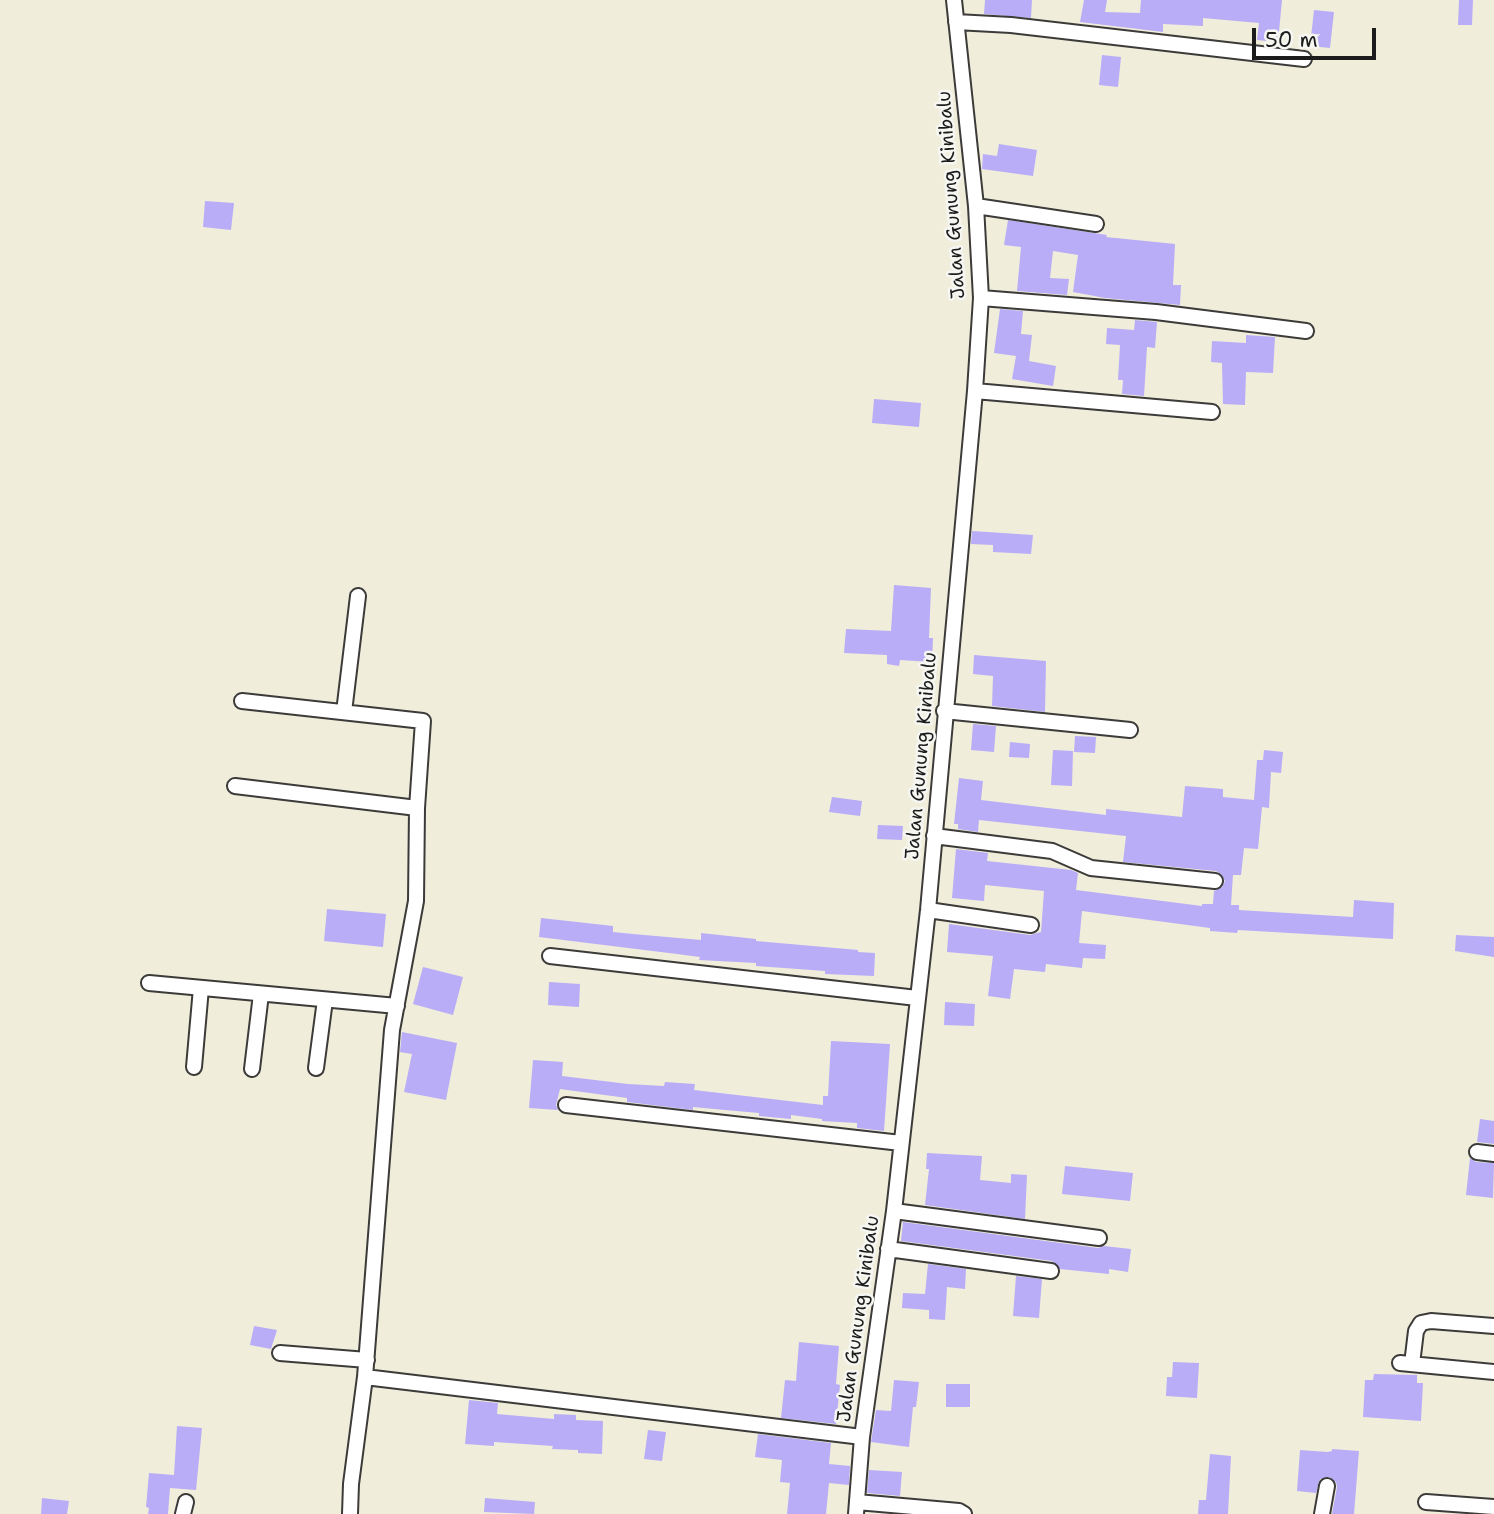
<!DOCTYPE html>
<style>
body{margin:0}
#map{position:relative;width:1494px;height:1514px;overflow:hidden;background:#f0eddb;font-family:"Shantell Sans",sans-serif}
canvas{display:block}
.scale{position:absolute;left:1252px;top:28px;width:124px;height:32px;box-sizing:border-box;border:4px solid #1c1c1c;border-top:0;padding-left:9px;font-size:21px;line-height:24px;white-space:nowrap;color:#1c1c1c;-webkit-text-stroke:5px #f6f6f2;paint-order:stroke}
</style>
<div id="map">
<canvas width="1494" height="1514"></canvas>
<div class="scale">50 m</div>
</div>
<script>
const c = document.querySelector('canvas').getContext('2d');
c.lineJoin = 'round';
function paint(path, color) { c.fillStyle = color; c.fill(path, 'evenodd'); }
const toPath = rows => new Path2D(rows.map(r => 'M' + r).join(''));
function stroke(path, color, width, dash) { c.strokeStyle = color; c.lineWidth = width; c.lineCap = dash ? 'butt' : 'round'; c.setLineDash(dash || []); c.stroke(path); }
function drawText(font, color, halo, rows, align = 'center') {
  c.font = font + ' "Shantell Sans",sans-serif'; c.lineWidth = 5; c.setLineDash([]); c.textBaseline = 'middle'; c.strokeStyle = halo; c.fillStyle = color; for (const [text, x, y, turn = 0] of rows) {
    c.save(); c.translate(x, y); c.rotate((+turn || 0) * Math.PI / 180); c.textAlign = isNaN(turn) ? turn : align; if (halo) c.strokeText(text, 0, 0); c.fillText(text, 0, 0); c.restore();
  }
}
paint(toPath([
 [985,0,1032,0,1031,18,984,14],
 [1084,0,1107,0,1105,12,1140,13,1141,0,1282,0,1278,42,1257,40,1259,23,1203,18,1203,26,1163,24,1163,32,1080,22],
 [1459,0,1473,0,1472,25,1458,25],
 [1314,10,1334,12,1330,48,1310,46],
 [1102,55,1121,57,1118,87,1099,85],
 [999,144,1037,150,1033,176,982,169,983,154,997,156],
 [205,201,234,203,231,230,203,227],
 [1008,220,1107,235,1106,237,1175,244,1173,285,1181,285,1180,305,1105,298,1073,292,1078,255,1053,251,1050,278,1069,279,1067,295,1017,291,1021,247,1004,245],
 [1000,309,1023,311,1021,334,1032,335,1029,361,1056,366,1053,386,1012,379,1016,356,994,353],
 [1135,320,1157,322,1155,348,1147,347,1144,396,1122,394,1123,380,1118,380,1120,345,1106,344,1107,328,1134,330],
 [1246,335,1275,337,1273,373,1246,372,1245,405,1223,404,1222,363,1211,362,1212,341,1246,343],
 [874,399,921,403,919,427,872,423],
 [972,531,1033,535,1031,554,993,552,993,545,971,544],
 [894,585,931,588,929,638,933,638,932,662,900,660,899,666,887,664,887,655,844,653,846,629,891,631],
 [974,655,1046,661,1045,712,992,706,993,676,973,674],
 [973,724,996,726,994,752,971,750],
 [1075,736,1096,737,1095,753,1074,752],
 [1010,742,1030,744,1029,758,1009,757],
 [1053,750,1073,751,1072,786,1051,785],
 [1264,750,1283,752,1281,773,1271,772,1269,808,1262,807,1258,849,1244,848,1241,875,1233,875,1231,905,1239,905,1239,910,1353,917,1354,900,1394,903,1393,939,1238,930,1237,933,1210,931,1210,928,1082,911,1079,943,1106,945,1105,959,1083,958,1082,968,1046,964,1045,972,1014,969,1010,999,988,996,993,956,947,952,949,924,1030,935,1041,932,1044,891,985,885,984,901,952,898,956,849,988,853,987,861,1071,870,1078,873,1076,890,1202,906,1202,904,1213,904,1214,891,1222,887,1225,881,1221,874,1216,871,1123,862,1126,836,979,820,978,832,958,829,958,824,954,824,959,778,983,781,981,800,1106,815,1106,809,1182,817,1185,786,1223,789,1223,797,1254,800,1257,760,1263,760],
 [832,797,862,801,860,816,829,812],
 [878,825,903,826,902,840,877,839],
 [327,909,386,914,383,947,324,941],
 [541,918,613,926,613,932,633,934,701,940,701,933,756,939,756,941,858,950,858,952,875,953,874,976,825,974,825,971,756,966,756,963,699,960,700,957,677,954,539,937],
 [1456,935,1494,937,1494,957,1455,951],
 [423,967,463,977,453,1015,413,1004],
 [549,982,580,984,579,1007,548,1005],
 [945,1002,975,1004,974,1026,944,1025],
 [402,1032,457,1043,446,1100,404,1092,412,1054,400,1052],
 [831,1041,890,1044,884,1131,857,1128,857,1123,822,1121,822,1119,791,1115,791,1119,759,1116,759,1113,725,1110,693,1107,693,1110,627,1102,627,1098,560,1089,556,1105,558,1110,529,1108,533,1060,563,1062,562,1076,628,1084,664,1086,665,1082,695,1084,694,1090,823,1105,823,1096,828,1096],
 [1480,1119,1494,1121,1494,1144,1477,1142],
 [927,1153,982,1156,980,1180,1011,1183,1011,1174,1027,1175,1025,1219,925,1205,929,1169,926,1169],
 [1470,1158,1476,1162,1494,1163,1493,1198,1466,1195],
 [1065,1166,1133,1173,1130,1201,1062,1194],
 [903,1222,1098,1248,1104,1246,1131,1249,1128,1272,1109,1269,1109,1274,1060,1269,1052,1261,901,1241],
 [928,1264,966,1269,965,1289,947,1287,945,1320,929,1319,929,1310,902,1308,903,1293,925,1294],
 [1016,1276,1042,1279,1039,1318,1013,1316],
 [254,1326,277,1330,271,1349,250,1345],
 [799,1342,839,1346,836,1384,840,1385,836,1424,781,1418,785,1380,796,1381],
 [1173,1362,1199,1363,1197,1398,1166,1396,1167,1377,1172,1377],
 [1374,1374,1417,1375,1417,1383,1423,1383,1421,1421,1363,1417,1365,1380,1373,1380],
 [894,1380,919,1382,916,1407,913,1407,909,1447,871,1442,876,1410,891,1411],
 [946,1384,970,1384,970,1407,946,1407],
 [469,1400,498,1403,497,1414,554,1419,554,1414,576,1415,576,1420,603,1421,602,1454,578,1453,578,1450,552,1449,553,1446,494,1442,494,1446,465,1444],
 [177,1426,202,1428,196,1490,170,1488,168,1514,148,1514,149,1508,146,1507,149,1473,174,1475],
 [648,1430,666,1432,662,1461,644,1459],
 [758,1434,831,1443,829,1464,850,1466,849,1485,829,1483,826,1514,787,1514,790,1483,780,1482,782,1460,755,1457],
 [1332,1449,1359,1451,1354,1514,1332,1514,1337,1487,1336,1482,1329,1477,1320,1479,1316,1493,1297,1491,1300,1450,1327,1452,1332,1451],
 [1210,1454,1231,1456,1228,1514,1198,1514,1199,1500,1206,1500],
 [869,1470,902,1472,900,1496,867,1493],
 [42,1498,69,1501,67,1514,41,1514],
 [485,1498,535,1502,534,1514,484,1512]
]), '#b9adf7');
const minor = toPath([
 [956,22,1011,25,1304,59],
 [976,206,1096,224],
 [981,298,1156,312,1306,331],
 [975,391,1212,412],
 [242,701,423,721,417,808],
 [944,711,1130,730],
 [344,712,358,596],
 [235,786,417,808,416,901,392,1030,365,1377,351,1484,350,1514],
 [934,836,1052,851,1091,868,1215,881],
 [928,910,1031,925],
 [550,956,917,998],
 [149,983,397,1006],
 [194,1067,201,988],
 [316,1068,325,1000],
 [252,1069,261,994],
 [566,1105,901,1143],
 [1477,1152,1494,1154],
 [894,1211,1099,1238],
 [888,1249,1051,1271],
 [280,1353,367,1360],
 [1400,1363,1494,1372],
 [1412,1364,1416,1331,1421,1323,1431,1321,1494,1326],
 [365,1377,862,1437],
 [857,1502,959,1511,964,1514],
 [1426,1502,1494,1507],
 [183,1514,186,1502],
 [856,1514,862,1437,894,1211,928,910,975,391,981,298,976,206,954,0],
 [1322,1514,1327,1486]
]);
stroke(minor, '#3c3b39', 18);
stroke(minor, '#fff', 14);
drawText('19px', '#1c1c1c', '#f6f6f2', [
 ["Jalan Gunung Kinibalu",952,195,-94],
 ["Jalan Gunung Kinibalu",922,756,-85],
 ["Jalan Gunung Kinibalu",859,1319,-82]
]);
</script>
